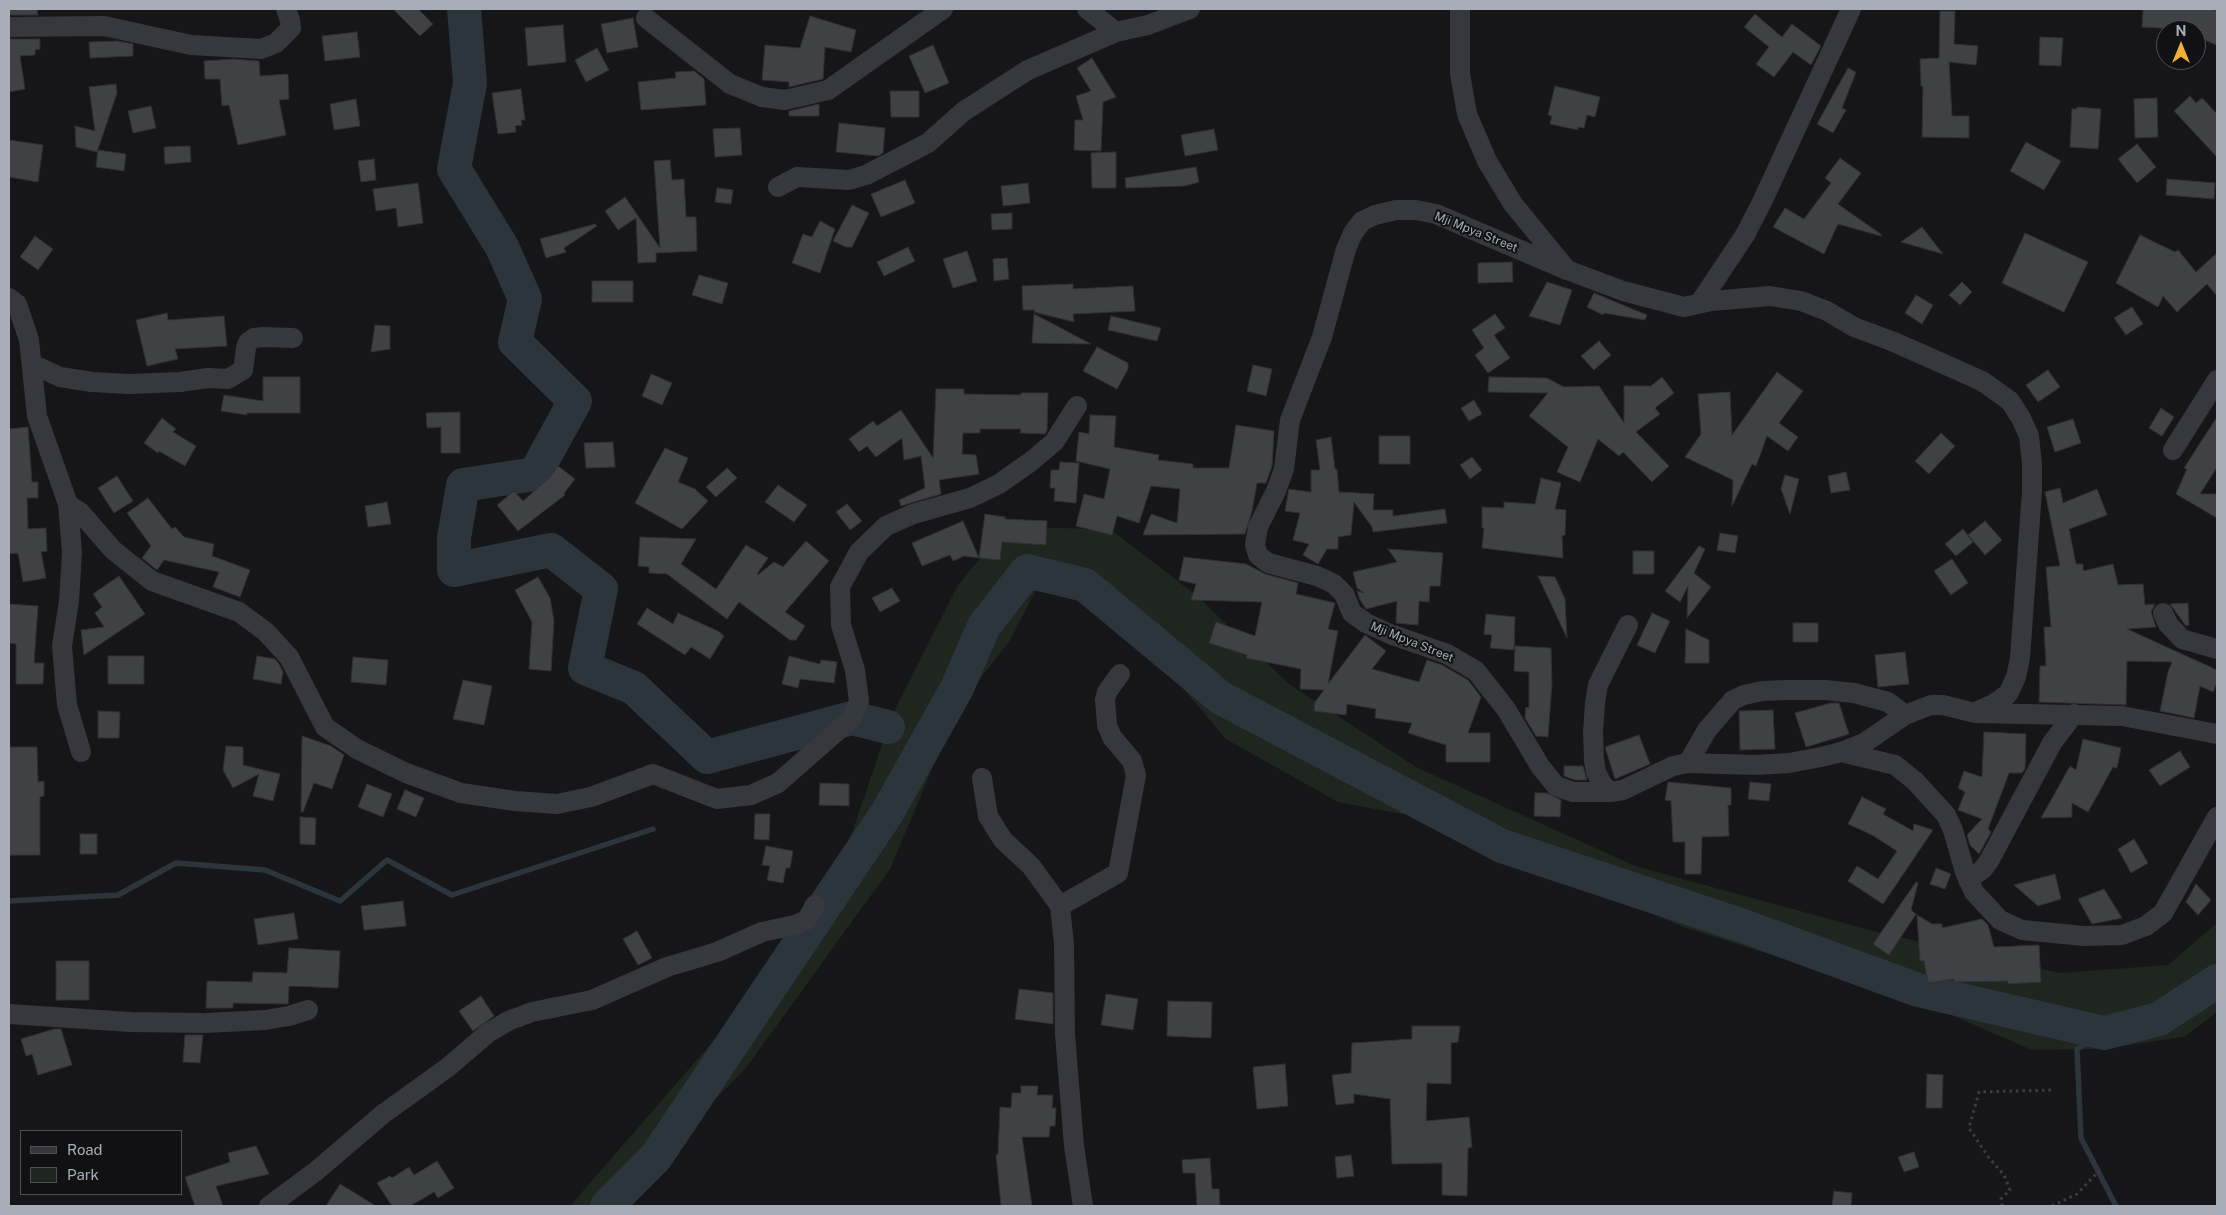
<!DOCTYPE html>
<style>
body{margin:0}
#map{position:relative;width:2226px;height:1215px;overflow:hidden;background:#161618;font-family:"Public Sans",sans-serif}
canvas{display:block}
.frame{position:absolute;inset:0;border:10px solid #a8adb8;pointer-events:none}
.legend{position:absolute;left:20px;top:1130px;width:162px;height:65px;box-sizing:border-box;background:#111113;border:1px solid #4d4f55;margin:0;padding:6px 9px;list-style:none;font-size:15px;color:#a8adb8}
.legend li{display:flex;align-items:center;gap:10px;height:25px}
.legend b{width:25px;border:1px solid #4d4f55}
.north{position:absolute;left:2156px;top:20px;width:50px;height:50px;box-sizing:border-box;background:#111113;border:1px solid #4d4f55;border-radius:50%;rotate:0deg;font-size:14px;font-weight:700;line-height:20px;text-align:center;color:#a8adb8}
.north::after{content:'';display:block;margin:auto;width:18px;height:22px;background:#f2b134;clip-path:polygon(50% 0,100% 100%,50% 72%,0 100%)}
</style>
<div id="map">
<canvas width="2226" height="1215"></canvas>
<div class="frame"></div>
<ul class="legend">
<li><b style="height:6px;background:#37383d"></b>Road</li>
<li><b style="height:14px;background:#1e261f"></b>Park</li>
</ul>
<div class="north">N</div>
</div>
<script>
const c = document.querySelector('canvas').getContext('2d');
c.lineJoin = 'round';
function paint(path, color) { c.fillStyle = color; c.fill(path, 'evenodd'); }
const toPath = rows => new Path2D(rows.map(r => 'M' + r).join(''));
function stroke(path, color, width, dash) { c.strokeStyle = color; c.lineWidth = width; c.lineCap = dash ? 'butt' : 'round'; c.setLineDash(dash || []); c.stroke(path); }
function drawText(font, color, halo, rows, align = 'center') {
  c.font = font + ' "Public Sans",sans-serif'; c.lineWidth = 4; c.setLineDash([]); c.textBaseline = 'middle'; c.strokeStyle = halo; c.fillStyle = color; for (const [text, x, y, turn = 0] of rows) {
    c.save(); c.translate(x, y); c.rotate((+turn || 0) * Math.PI / 180); c.textAlign = isNaN(turn) ? turn : align; if (halo) c.strokeText(text, 0, 0); c.fillText(text, 0, 0); c.restore();
  }
}
paint(toPath([
 [1006,527,1110,529,1196,595,1289,684,1416,767,1635,866,1877,932,2060,973,2168,965,2217,923,2217,1012,2184,1037,2100,1049,2032,1050,1919,1001,1683,927,1439,821,1338,802,1226,739,1137,634,1100,598,1047,569,1009,642,959,705,890,869,746,1068,610,1206,570,1206,825,912,888,727,898,703,958,585]
]), '#1e261f');
stroke(toPath([
 [9,901,118,895,176,863,265,870,340,901,387,860,452,895,653,829],
 [2104,1033,2077,1049,2081,1138,2116,1206]
]), '#2c353c', 5.5);
stroke(toPath([
 [464,9,470,83,454,169,502,247,525,299,515,342,575,401,535,474,463,485,454,538,454,570,551,550,601,589,585,668,634,688,707,757,852,718,888,727],
 [607,1206,656,1157,887,813,957,688,984,626,1027,571,1085,585,1221,698,1502,846,1743,926,1918,990,2104,1033,2159,1019,2217,981]
]), '#2c353c', 34);
const building = toPath([
 [9,9,37,9,38,15,9,15,9,9],
 [393,9,418,9,433,24,420,36,393,9],
 [2143,9,2211,9,2217,11,2217,45,2196,37,2196,30,2142,27,2143,9],
 [1940,11,1955,11,1954,44,1978,46,1976,65,1949,62,1952,116,1969,116,1969,138,1922,137,1923,86,1921,86,1920,59,1939,58,1940,11],
 [1755,14,1782,37,1792,24,1821,46,1811,65,1793,52,1774,77,1756,64,1769,47,1744,27,1755,14],
 [810,16,856,30,851,52,825,47,823,79,789,87,789,82,762,80,765,45,800,48,810,16],
 [633,18,638,47,607,53,601,24,633,18],
 [563,25,566,62,528,66,525,28,563,25],
 [357,32,360,57,325,61,322,36,357,32],
 [2040,37,2063,38,2061,66,2039,65,2040,37],
 [9,39,40,39,40,49,35,50,35,55,20,56,25,89,9,92,9,39],
 [117,41,133,44,133,56,90,58,89,42,117,41],
 [933,45,949,83,925,93,909,56,933,45],
 [597,48,609,70,586,82,575,60,597,48],
 [1092,58,1116,97,1103,102,1101,151,1074,150,1075,120,1083,120,1076,96,1091,91,1077,68,1092,58],
 [233,59,259,61,260,76,288,74,289,99,279,100,286,135,238,145,229,105,222,106,220,79,205,79,204,61,233,59],
 [1848,68,1856,72,1842,108,1846,110,1833,133,1817,124,1848,68],
 [694,71,704,79,706,105,641,110,638,82,676,78,675,72,694,71],
 [116,84,117,93,97,152,76,147,75,126,95,131,89,87,116,84],
 [1555,86,1600,97,1595,117,1587,115,1584,128,1578,127,1578,130,1550,124,1552,116,1548,115,1555,86],
 [521,89,525,120,521,120,522,125,515,126,516,132,498,134,492,93,521,89],
 [890,91,919,91,919,117,891,117,890,91],
 [2190,96,2196,103,2202,98,2217,114,2217,157,2174,111,2190,96],
 [2157,98,2158,137,2135,138,2134,99,2157,98],
 [356,99,360,126,334,130,330,104,356,99],
 [819,104,819,116,789,116,789,111,819,104],
 [151,106,156,128,133,133,128,111,151,106],
 [2077,107,2101,109,2098,149,2070,147,2072,109,2077,109,2077,107],
 [839,123,885,128,883,153,878,156,836,152,839,123],
 [740,128,742,155,715,157,713,129,740,128],
 [1214,129,1218,150,1185,156,1181,135,1214,129],
 [9,140,43,145,38,182,9,177,9,140],
 [2026,142,2061,161,2044,190,2010,171,2026,142],
 [2137,144,2156,167,2137,183,2118,159,2137,144],
 [190,146,191,162,165,164,164,147,190,146],
 [98,150,126,154,124,171,96,167,98,150],
 [1116,152,1116,188,1092,188,1091,153,1116,152],
 [1840,158,1861,173,1838,204,1882,235,1881,236,1838,224,1824,254,1773,227,1785,208,1804,219,1831,183,1825,178,1840,158],
 [374,159,376,180,361,182,358,161,374,159],
 [670,160,672,180,684,179,686,217,696,217,697,251,656,253,656,262,638,263,636,218,618,230,605,211,625,197,660,248,654,161,670,160],
 [1196,167,1199,182,1184,186,1126,188,1125,178,1196,167],
 [2167,179,2215,183,2214,199,2166,195,2167,179],
 [905,180,915,203,881,217,871,194,905,180],
 [418,183,423,223,398,227,396,208,376,211,373,189,418,183],
 [1028,183,1030,203,1003,206,1001,186,1028,183],
 [717,188,733,190,731,204,715,202,717,188],
 [852,205,869,213,852,247,846,247,833,241,852,205],
 [1012,213,1012,229,992,230,991,214,1012,213],
 [820,221,835,229,820,273,792,263,803,234,812,237,820,221],
 [595,224,597,226,564,248,566,252,546,258,540,239,595,224],
 [1922,227,1943,254,1901,242,1922,227],
 [2025,233,2088,262,2064,312,2002,283,2025,233],
 [2140,235,2175,252,2178,250,2196,272,2217,253,2217,296,2207,284,2177,312,2163,296,2158,307,2116,283,2140,235],
 [35,236,53,249,38,270,20,257,35,236],
 [908,247,915,261,884,276,877,262,908,247],
 [967,251,977,281,953,288,943,259,967,251],
 [1007,258,1009,279,994,281,993,259,1007,258],
 [1512,262,1513,282,1478,283,1478,263,1512,262],
 [699,275,728,283,722,304,692,295,699,275],
 [592,281,633,281,633,302,592,302,592,281],
 [1547,282,1572,290,1560,325,1529,316,1547,282],
 [1962,282,1972,292,1960,305,1949,295,1962,282],
 [1073,284,1073,289,1133,286,1135,311,1073,314,1074,322,1034,312,1035,310,1023,310,1022,286,1073,284],
 [1594,293,1647,315,1645,320,1604,313,1603,315,1587,307,1594,293],
 [1916,295,1933,305,1922,324,1905,313,1916,295],
 [2132,307,2143,324,2126,335,2114,318,2132,307],
 [167,313,168,320,224,316,227,346,175,349,178,359,147,366,136,320,167,313],
 [1034,314,1091,344,1032,343,1034,314],
 [1495,314,1505,328,1494,335,1510,358,1488,373,1475,355,1484,348,1472,330,1495,314],
 [1111,316,1161,328,1157,341,1108,330,1111,316],
 [375,325,390,326,390,349,371,352,375,325],
 [1599,341,1611,355,1594,370,1581,356,1599,341],
 [1097,347,1128,363,1128,369,1117,389,1083,371,1097,347],
 [1253,365,1272,369,1266,396,1247,391,1253,365],
 [2048,370,2060,387,2038,402,2026,385,2048,370],
 [1777,372,1803,391,1779,423,1798,437,1788,451,1767,436,1756,466,1752,464,1732,506,1733,480,1685,457,1701,434,1698,394,1730,392,1732,435,1777,372],
 [651,374,672,383,662,405,642,396,651,374],
 [263,377,300,377,300,413,247,413,247,415,221,411,224,395,263,401,263,377],
 [1489,377,1547,378,1564,387,1599,386,1624,423,1624,386,1651,386,1662,377,1674,393,1655,408,1660,414,1636,432,1669,466,1652,482,1623,452,1619,456,1598,439,1580,482,1557,472,1568,447,1529,416,1548,393,1488,392,1489,377],
 [936,389,964,389,964,394,1021,395,1021,393,1048,393,1047,430,1045,434,1020,433,1021,429,980,429,980,433,963,433,962,454,976,455,979,474,939,480,941,494,901,506,899,500,925,488,921,456,904,460,902,438,876,457,867,446,859,452,849,439,873,421,877,426,901,410,933,458,936,389],
 [1474,400,1482,414,1469,421,1461,408,1474,400],
 [2161,408,2174,417,2162,436,2149,428,2161,408],
 [460,412,460,453,441,453,441,427,427,428,426,413,460,412],
 [1090,415,1116,416,1114,447,1159,455,1158,460,1193,464,1193,468,1229,468,1236,425,1274,431,1272,466,1266,483,1257,483,1252,511,1245,534,1143,535,1151,514,1177,523,1180,489,1151,486,1139,523,1117,516,1112,535,1076,526,1084,494,1104,499,1110,469,1076,461,1079,432,1089,434,1090,415],
 [2217,417,2217,467,2200,494,2217,494,2217,518,2176,494,2187,469,2184,468,2217,417],
 [162,418,176,429,173,432,196,446,185,466,159,451,158,453,144,443,162,418],
 [2073,419,2081,443,2055,452,2047,427,2073,419],
 [28,427,32,482,38,482,38,498,27,498,28,529,46,528,47,551,41,552,46,578,23,582,18,553,9,554,9,429,28,427],
 [1941,433,1955,446,1929,474,1915,461,1941,433],
 [1379,436,1410,436,1410,464,1379,464,1379,436],
 [1331,437,1335,469,1337,469,1339,492,1374,494,1373,510,1393,510,1393,516,1445,509,1447,523,1373,532,1372,527,1354,502,1351,535,1338,537,1338,549,1327,549,1318,564,1303,555,1309,544,1293,540,1300,513,1285,511,1288,494,1289,489,1311,492,1311,470,1320,470,1316,440,1331,437],
 [613,442,615,467,586,468,584,443,613,442],
 [665,448,688,458,678,482,695,489,708,501,682,529,635,503,665,448],
 [1472,457,1482,470,1470,479,1460,465,1472,457],
 [1060,462,1079,463,1076,503,1054,501,1055,488,1050,488,1051,470,1059,470,1060,462],
 [558,466,575,479,564,493,565,495,518,531,497,505,514,491,523,501,549,478,558,466],
 [727,468,737,478,716,497,706,487,727,468],
 [1846,472,1850,490,1831,493,1828,476,1846,472],
 [1785,475,1799,479,1790,514,1781,489,1785,475],
 [117,476,133,501,114,513,98,488,117,476],
 [1541,478,1561,483,1555,509,1566,510,1565,535,1562,536,1563,558,1482,548,1484,528,1482,528,1482,507,1504,508,1504,502,1535,504,1541,478],
 [778,485,807,505,794,522,765,502,778,485],
 [2060,488,2063,503,2097,489,2107,515,2069,529,2076,564,2083,564,2083,571,2113,564,2118,585,2143,584,2145,605,2155,604,2151,612,2156,627,2127,629,2217,670,2217,682,2213,692,2200,686,2194,718,2160,711,2168,672,2172,662,2127,661,2126,705,2039,702,2040,666,2046,666,2044,627,2051,627,2046,567,2060,566,2045,492,2060,488],
 [148,498,172,529,175,527,184,537,214,544,212,556,250,570,240,597,213,587,219,572,164,560,157,570,142,558,151,546,127,513,148,498],
 [387,502,391,524,368,527,365,506,387,502],
 [847,504,862,521,850,530,836,512,847,504],
 [985,514,1005,517,1005,519,1047,521,1046,545,1002,542,1000,560,979,558,985,514],
 [963,521,979,558,964,556,953,561,950,555,922,566,912,543,963,521],
 [1985,521,2002,540,1985,555,1968,535,1985,521],
 [1963,529,1973,542,1956,556,1945,544,1963,529],
 [1720,533,1738,536,1735,553,1717,550,1720,533],
 [640,537,696,539,681,564,716,589,746,545,768,558,757,574,758,575,774,562,783,567,806,541,829,561,785,612,805,626,796,640,790,640,739,602,727,619,667,574,649,573,649,567,638,566,640,537],
 [1699,546,1705,549,1694,573,1711,587,1687,618,1688,586,1680,602,1665,591,1699,546],
 [1388,549,1443,553,1440,586,1430,586,1429,602,1419,601,1418,625,1396,623,1397,601,1366,609,1360,600,1357,591,1364,593,1357,588,1353,572,1397,562,1388,549],
 [1633,551,1654,551,1654,574,1633,574,1633,551],
 [1184,557,1246,564,1265,574,1298,583,1296,594,1335,603,1328,629,1338,631,1328,684,1365,635,1386,651,1372,669,1419,682,1427,660,1442,665,1468,680,1481,697,1468,733,1490,733,1490,762,1446,762,1446,745,1408,733,1412,723,1375,718,1376,709,1347,704,1346,715,1314,711,1315,702,1324,690,1300,689,1301,669,1246,658,1247,655,1209,643,1216,622,1255,636,1262,602,1191,600,1196,584,1179,580,1184,557],
 [1952,559,1968,583,1951,595,1934,571,1952,559],
 [119,576,145,614,84,655,81,630,104,627,95,613,102,607,93,594,119,576],
 [1538,576,1555,577,1565,599,1567,638,1538,576],
 [538,577,550,598,554,621,551,671,529,669,532,622,515,590,538,577],
 [892,588,900,601,880,612,872,598,892,588],
 [2188,603,2189,625,2186,626,2170,604,2188,603],
 [9,604,38,606,34,663,44,663,43,684,16,684,16,644,9,643,9,604],
 [647,608,673,624,678,613,718,631,724,636,710,659,691,647,685,655,637,624,647,608],
 [1652,613,1670,621,1655,653,1637,645,1652,613],
 [1486,614,1515,617,1514,650,1490,648,1492,635,1484,634,1486,614],
 [1793,623,1818,623,1818,642,1793,642,1793,623],
 [1686,629,1709,640,1709,663,1685,663,1686,629],
 [1515,646,1551,648,1552,683,1548,737,1536,736,1525,718,1526,707,1529,708,1529,672,1514,671,1515,646],
 [1905,652,1909,684,1878,687,1875,655,1905,652],
 [108,656,144,656,144,684,108,684,108,656],
 [257,656,275,659,279,664,283,672,281,684,253,679,257,656],
 [789,656,820,664,821,660,837,662,834,683,800,679,798,688,782,684,789,656],
 [353,657,388,660,386,685,351,682,353,657],
 [463,680,492,686,484,725,453,719,463,680],
 [1831,703,1839,703,1849,734,1806,747,1795,713,1831,703],
 [1773,710,1775,749,1740,750,1739,711,1773,710],
 [98,711,120,712,119,738,98,738,98,711],
 [1984,732,2026,734,2025,769,2022,773,2009,773,1988,829,1991,832,1979,854,1970,845,1967,835,1982,819,1958,810,1965,792,1958,788,1964,771,1982,777,1984,732],
 [1639,735,1650,764,1615,779,1605,747,1639,735],
 [302,736,331,746,344,755,332,789,314,783,303,812,301,812,302,736],
 [2083,739,2121,748,2117,768,2113,767,2088,812,2072,803,2072,817,2041,818,2070,766,2076,770,2083,739],
 [226,746,243,747,243,765,280,774,273,801,253,796,259,774,233,788,223,770,226,746],
 [9,747,37,747,38,782,44,781,44,796,40,797,40,855,9,855,9,747],
 [2180,751,2190,767,2160,786,2149,770,2180,751],
 [1564,766,1583,766,1587,780,1575,780,1564,776,1564,766],
 [1668,782,1731,788,1731,805,1728,805,1729,836,1702,837,1701,874,1685,874,1685,842,1673,842,1671,801,1665,800,1668,782],
 [1750,782,1771,784,1769,801,1748,799,1750,782],
 [820,783,849,784,849,806,819,805,820,783],
 [367,784,392,794,383,817,358,807,367,784],
 [405,790,424,798,416,817,397,809,405,790],
 [1535,793,1547,793,1561,800,1560,817,1534,816,1535,793],
 [1862,797,1886,809,1883,814,1913,831,1914,824,1933,830,1883,904,1848,881,1857,866,1878,879,1897,851,1872,835,1848,824,1862,797],
 [755,814,770,814,769,840,754,839,755,814],
 [300,817,316,818,315,845,300,844,300,817],
 [80,834,97,834,97,854,80,854,80,834],
 [2134,839,2148,863,2131,873,2118,849,2134,839],
 [766,846,793,851,790,868,786,868,783,883,767,880,770,866,762,865,766,846],
 [1936,868,1951,874,1945,889,1930,884,1936,868],
 [2055,874,2061,899,2038,906,2014,885,2055,874],
 [1916,882,1918,883,1911,910,1916,914,1889,955,1873,944,1916,882],
 [2196,884,2211,900,2198,915,2186,902,2196,884],
 [2104,889,2122,918,2092,924,2078,899,2104,889],
 [403,901,406,926,364,930,361,906,403,901],
 [294,913,298,939,258,945,254,919,294,913],
 [1917,915,1932,924,1942,924,1942,928,1982,919,1988,925,1994,947,2039,945,2041,982,2008,984,2008,981,1954,982,1954,979,1928,983,1924,961,1920,961,1917,915],
 [637,931,652,958,638,965,623,939,637,931],
 [289,948,340,951,338,988,289,986,288,1004,233,1003,233,1008,206,1008,207,981,252,982,253,972,287,973,289,948],
 [56,961,89,961,89,1000,56,1000,56,961],
 [1019,989,1053,993,1053,1024,1015,1019,1019,989],
 [1106,994,1138,999,1133,1030,1101,1025,1106,994],
 [481,996,494,1016,473,1031,459,1011,481,996],
 [1168,1001,1212,1002,1211,1038,1167,1036,1168,1001],
 [1412,1026,1460,1026,1458,1042,1451,1043,1451,1084,1427,1083,1426,1121,1469,1117,1472,1147,1468,1148,1467,1196,1442,1195,1442,1163,1392,1164,1390,1099,1354,1094,1354,1103,1336,1105,1332,1075,1351,1073,1352,1043,1412,1039,1412,1026],
 [54,1029,61,1029,72,1065,38,1075,32,1054,26,1056,21,1039,54,1029],
 [185,1035,203,1035,200,1063,183,1062,185,1035],
 [1285,1064,1288,1106,1257,1109,1253,1067,1285,1064],
 [1927,1074,1943,1075,1942,1108,1926,1108,1927,1074],
 [1021,1086,1038,1086,1037,1095,1053,1095,1052,1108,1056,1108,1055,1126,1050,1126,1049,1137,1022,1137,1032,1206,1001,1206,996,1155,998,1154,1000,1107,1011,1108,1012,1093,1021,1093,1021,1086],
 [256,1146,269,1174,216,1186,223,1206,195,1206,185,1177,230,1162,228,1153,256,1146],
 [1914,1152,1919,1167,1904,1172,1898,1157,1914,1152],
 [1351,1155,1354,1176,1337,1178,1335,1157,1351,1155],
 [1210,1158,1212,1189,1219,1189,1220,1206,1197,1206,1195,1173,1183,1173,1182,1160,1210,1158],
 [437,1161,454,1188,438,1198,434,1192,410,1206,392,1206,377,1183,390,1176,392,1178,409,1167,414,1175,437,1161],
 [340,1184,376,1206,326,1206,340,1184],
 [1834,1191,1852,1193,1851,1206,1832,1206,1834,1191]
]);
paint(building, '#404145');
stroke(building, '#303034', 1);
stroke(toPath([
 [2002,1206,2001,1199,2010,1190,2004,1175,1989,1158,1969,1128,1979,1092,2054,1090],
 [2052,1206,2077,1194,2099,1171]
]), '#3d3f44', 3, [2.5, 4]);
stroke(toPath([
 [1087,9,1116,32,1148,25,1190,9],
 [1460,9,1460,74,1467,114,1487,161,1513,204,1567,270,1623,291,1684,307,1711,301,1770,296,1801,301,1827,311,1854,327,1894,342,1982,381,2010,401,2021,418,2029,436,2032,464,2032,491,2020,658,2016,677,2008,694,1994,704,1976,712],
 [646,18,730,84,762,97,785,100,828,90,943,9],
 [9,27,104,26,191,45,261,49,276,43,291,28,290,20,286,9],
 [778,187,797,177,849,180,866,175,928,143,964,111,1028,70,1116,32],
 [1567,270,1436,214,1416,210,1396,210,1375,215,1362,221,1353,233,1346,249,1322,337,1290,420,1284,469,1276,491,1258,527,1255,545,1258,555,1268,563,1317,576,1334,584,1344,594,1352,613,1366,623,1390,634,1447,654,1476,671,1506,709,1540,766,1556,786,1573,792,1610,792,1623,790,1673,766,1688,763,1756,765,1789,763,1821,757,1841,752,1864,743,1905,715,1931,705,1943,705,1975,713,2122,716,2217,734],
 [9,298,17,304,29,340,37,416,68,504,81,513,113,550,152,581,239,612,266,632,289,657,325,727,357,749,406,773,461,793,515,801,557,804,591,797,653,774,717,799,751,795,778,783,852,718,859,701,855,670,841,625,840,587,859,552,886,526,913,514,970,498,999,484,1033,460,1054,442,1077,406],
 [1699,304,1745,235,1762,202,1851,9],
 [32,364,60,377,92,382,128,384,180,382,208,378,228,379,243,370,246,348,248,342,254,338,263,337,293,338],
 [2173,450,2217,380],
 [68,504,72,552,69,601,62,646,67,705,81,752],
 [2163,613,2168,624,2182,639,2217,649],
 [1841,752,1895,765,1915,781,1946,815,1953,830,1965,872,1974,892,2000,920,2022,930,2084,936,2122,935,2146,926,2163,913,2217,817],
 [1688,763,1707,730,1733,700,1744,695,1762,691,1786,690,1825,690,1854,693,1888,702,1905,715],
 [982,778,988,816,1003,840,1031,866,1060,906,1064,944,1065,1034,1074,1146,1083,1206],
 [1610,792,1602,784,1596,772,1594,760,1593,733,1595,703,1598,685,1628,625],
 [1968,880,1983,869,1989,861,2052,743,2074,714],
 [1060,906,1118,873,1136,775,1132,761,1112,737,1107,725,1105,700,1107,692,1120,674],
 [9,1014,130,1022,205,1023,265,1020,289,1016,308,1010],
 [269,1206,315,1172,383,1114,447,1068,488,1033,508,1021,532,1012,592,1000,667,967,717,952,762,932,795,925,807,920,815,905]
]), '#37383d', 20);
drawText('12px', '#a8adb8', '#111113', [
 ["Mji Mpya Street",1476,232,22],
 ["Mji Mpya Street",1412,642,22]
]);
</script>
